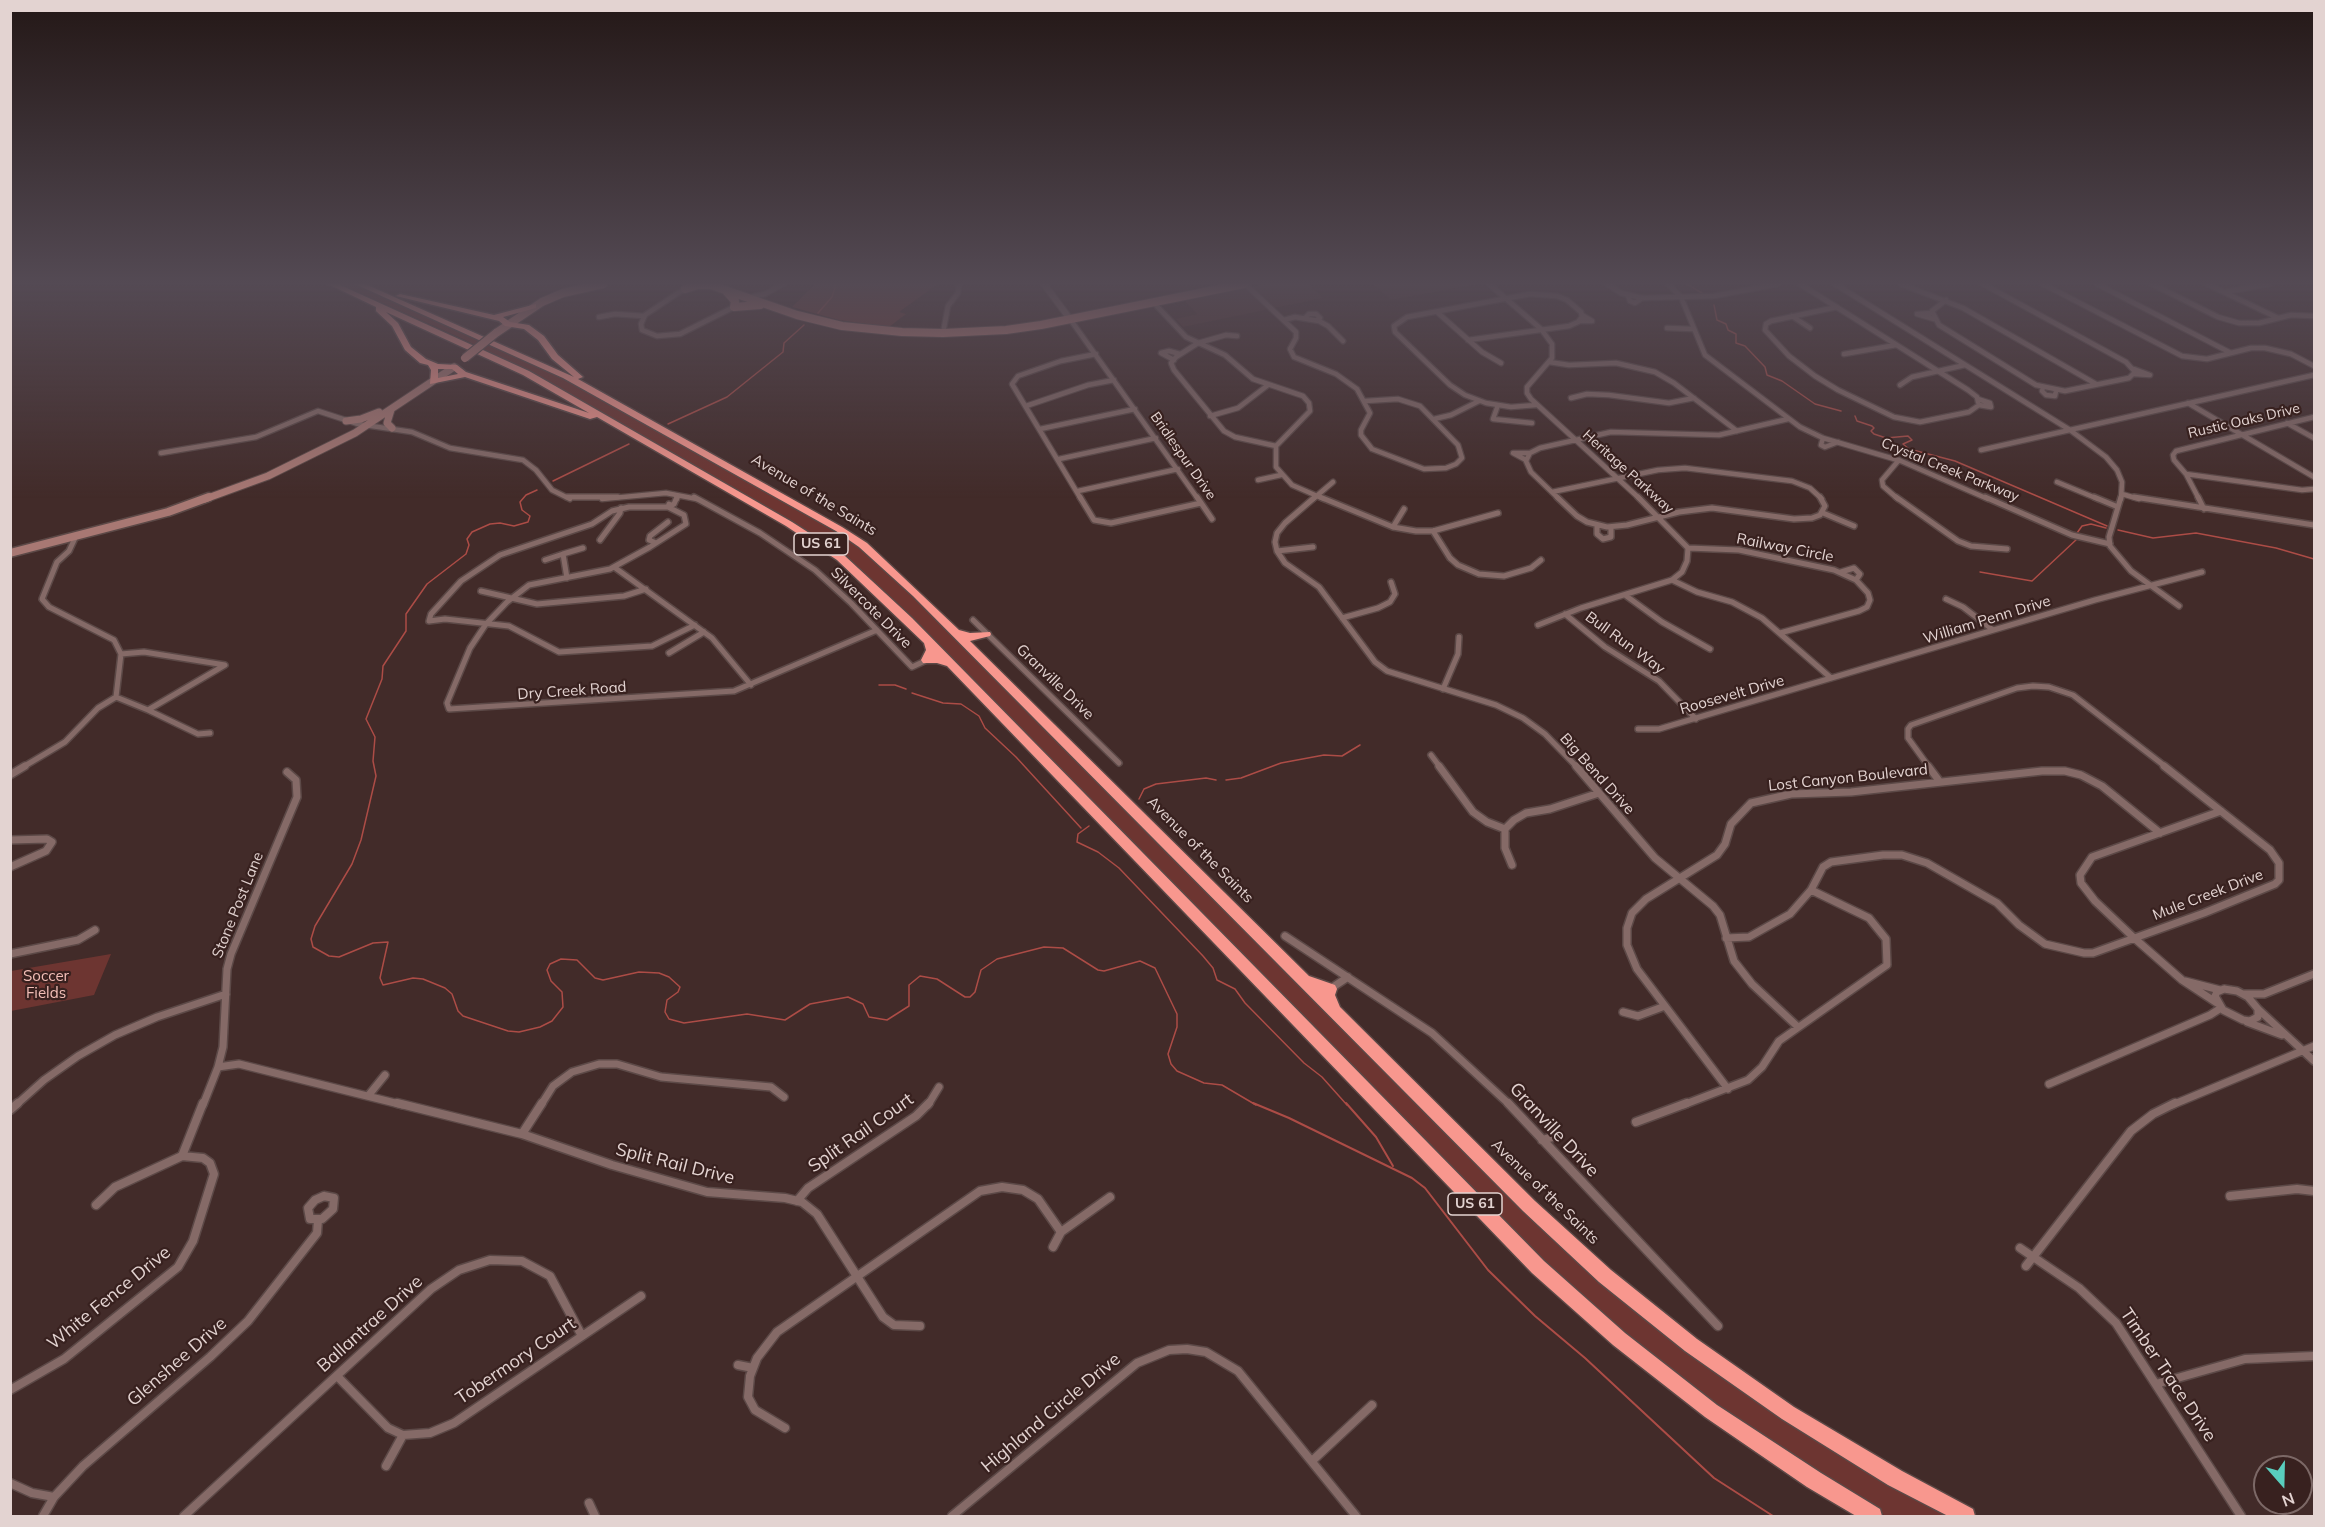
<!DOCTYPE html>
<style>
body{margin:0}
#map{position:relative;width:2325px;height:1527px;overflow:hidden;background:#422b29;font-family:Mulish,sans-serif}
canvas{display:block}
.frame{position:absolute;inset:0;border:12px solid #e3d3d1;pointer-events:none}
.north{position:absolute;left:2253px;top:1455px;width:60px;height:60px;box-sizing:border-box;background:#38211f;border:2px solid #7c6866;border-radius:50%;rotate:160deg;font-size:16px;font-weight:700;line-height:24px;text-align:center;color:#e3d3d1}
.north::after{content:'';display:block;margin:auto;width:21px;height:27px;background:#59cebe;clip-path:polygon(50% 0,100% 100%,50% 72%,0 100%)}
</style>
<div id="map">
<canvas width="2325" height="1527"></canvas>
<div class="frame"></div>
<div class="north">N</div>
</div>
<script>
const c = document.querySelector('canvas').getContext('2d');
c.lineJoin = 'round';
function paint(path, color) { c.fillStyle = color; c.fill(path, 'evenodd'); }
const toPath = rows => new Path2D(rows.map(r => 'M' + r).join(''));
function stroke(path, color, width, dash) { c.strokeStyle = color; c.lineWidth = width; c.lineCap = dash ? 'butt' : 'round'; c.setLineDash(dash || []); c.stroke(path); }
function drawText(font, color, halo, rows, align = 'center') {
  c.font = font + ' Mulish,sans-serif'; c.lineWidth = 4.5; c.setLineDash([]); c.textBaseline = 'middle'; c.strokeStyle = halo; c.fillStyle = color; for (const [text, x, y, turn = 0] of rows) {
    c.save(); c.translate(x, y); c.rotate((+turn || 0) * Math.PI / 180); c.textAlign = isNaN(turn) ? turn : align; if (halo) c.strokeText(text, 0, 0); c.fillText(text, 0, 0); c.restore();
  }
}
paint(toPath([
 [1266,284,1309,284,1323,298,1183,327,1176,319,1197,314,1185,301],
 [1373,284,1478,284,1391,300]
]), '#4f312e');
paint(toPath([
 [340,284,355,284,557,375,816,520,854,544,889,574,980,663,1580,1261,1917,1499,1951,1516,1886,1516,1855,1500,1716,1408,1568,1288,904,609,841,554,792,522,534,375,463,339],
 [815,284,938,284,899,312,906,314,889,327,839,320,792,307],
 [111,954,94,995,11,1011,11,971]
]), '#6d3531');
stroke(toPath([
 [1687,284,1702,293],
 [1714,305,1717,320,1726,324,1728,330,1736,334,1736,343,1745,346,1765,367,1767,375,1782,381,1815,404,1841,411],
 [818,313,832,297,836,284],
 [1855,416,1857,421,1872,426,1874,428,1871,431,1874,434,1886,438,1908,436,1912,440,1903,444,1909,449,1955,461,2107,526],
 [668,424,727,397,783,352,784,343,804,325],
 [553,481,629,444],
 [537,490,526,495,520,502,522,510,530,516,528,522,514,526,500,523,490,524,472,532,467,539,469,545,466,554,427,584,406,614,406,631,383,666,382,679,366,719,375,737,373,761,376,776,361,840,352,864,315,926,311,939,313,947,329,956,339,957,373,943,388,942,380,978,383,985,413,978,423,979,445,988,452,994,458,1011,463,1016,508,1031,519,1032,540,1027,552,1021,563,1007,562,992,551,981,547,970,550,964,561,959,577,960,595,978,603,980,639,972,659,973,669,977,680,987,678,992,667,1000,665,1012,669,1019,684,1023,747,1014,785,1020,810,1004,848,997,863,1004,869,1017,887,1020,909,1006,909,985,920,976,937,979,965,997,970,997,975,992,981,970,997,959,1044,947,1063,948,1098,970,1104,971,1140,961,1155,968,1177,1014,1177,1027,1168,1054,1171,1064,1177,1071,1204,1083,1222,1085,1256,1105],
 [2118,530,2153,538,2196,533,2276,548,2314,559],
 [2077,533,2082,526,2091,524,2106,528],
 [1980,572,2032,581,2077,539],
 [879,685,895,685,906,689],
 [912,693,943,703,961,704,979,716,985,728,1016,757,1081,828],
 [1226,780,1241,778,1281,763,1324,755,1342,756,1360,745],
 [1139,799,1144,789,1156,784,1206,778,1216,780],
 [1089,826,1078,834,1077,842,1098,852,1119,868,1203,956,1213,968,1217,980,1235,989,1245,1003,1304,1063,1322,1077,1347,1105]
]), '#ac4c46', 1.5);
stroke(toPath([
 [1253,1103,1289,1118,1412,1178,1425,1188,1488,1270,1535,1316,1585,1358,1714,1478,1773,1516],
 [1346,1103,1376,1137,1393,1166]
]), '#ac4c46', 2);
const minorFar3 = toPath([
 [1245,284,1296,332,1296,338,1290,349,1294,357,1336,374,1357,389,1370,413,1361,430,1361,435,1372,449,1424,469,1446,468,1456,464,1462,458,1458,445,1420,406,1398,399,1365,401],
 [1489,284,1541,329,1552,344,1552,358,1527,387,1527,393,1531,399,1640,499],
 [1607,284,1621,293,1642,298,1714,296,1778,284],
 [1668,284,1681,297,1705,355,1800,427,1823,438,1901,461,1988,499],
 [1800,284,1968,390,1977,397,1978,402],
 [1835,284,2070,430,2106,457,2117,470,2122,482,2121,499],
 [1901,284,1963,308,2096,384],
 [2043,284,2182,356,2207,359,2251,348,2265,348,2291,354,2314,366],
 [2097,284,2231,353],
 [2152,284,2218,317,2239,323,2259,323,2291,315,2314,316],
 [2207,284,2278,318],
 [687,287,645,315,641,324,642,330,657,336,680,334,734,307],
 [2225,292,2269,284],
 [1628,296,1630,301,1635,303,1642,298],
 [747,298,765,294,783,284],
 [1946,300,1932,311,1939,325,2036,385,2065,391,2129,378,2135,372,2126,362,1983,284],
 [1153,302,1186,337,1225,355,1253,379,1303,396,1309,403,1310,411,1276,446,1276,467,1292,485,1324,499],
 [1837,307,1771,321,1766,324,1765,330,1789,356,1815,376,1838,390,1894,417,1920,422,1969,412,1979,405,1991,407,1990,403,1978,399],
 [1437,312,1482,352,1501,363],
 [1932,313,1917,314,1934,319],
 [1792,316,1810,328],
 [599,317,615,314,644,316],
 [1305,318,1309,314,1316,314,1320,318,1317,320],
 [1070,319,1198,499],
 [1284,320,1295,317,1319,321,1328,326,1343,341],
 [1579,321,1592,321,1582,315],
 [1667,328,1693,329],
 [943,333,948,306,958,293,959,285],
 [1237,336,1226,335,1198,343,1176,357,1171,363,1174,370,1224,431,1235,437,1276,446],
 [1468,340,1569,326,1578,322,1582,317,1581,312,1567,300,1557,296,1530,294,1407,317,1394,326,1395,332,1450,385,1465,395,1486,403,1511,407,1536,405],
 [1844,354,1896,345],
 [1174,360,1161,353,1169,351,1180,354],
 [1549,362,1569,365,1616,363,1655,372,1674,383,1737,431],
 [2134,369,2150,375,2134,374],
 [1900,385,1912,377,1965,365],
 [2043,387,2042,391,2046,395,2055,396,2056,391],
 [1571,398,1587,394,1609,395,1669,403,1694,398],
 [2188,403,2314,477],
 [1498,405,1493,419,1532,423],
 [1026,406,1088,385,1114,380],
 [1210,416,1238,408,1268,385],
 [1434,419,1451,415,1479,401],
 [2287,423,2314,438],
 [1040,429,1135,409],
 [1823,438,1821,445,1825,447,1838,442],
 [1981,450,2314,375],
 [161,453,256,437,318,411,358,424,412,432,450,448,523,460,536,470,552,490,570,499],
 [1059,459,1156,438],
 [1526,460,1513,453,1530,453],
 [2186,474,2302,490,2314,489],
 [1258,480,1281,475],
 [2057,482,2098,499],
 [1078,491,1178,469],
 [1552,492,1658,470,1685,468,1792,481,1810,488,1822,499],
 [2122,494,2139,499],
 [602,499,666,493,697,499],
 [677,499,678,496],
 [1081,499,1012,384,1018,376,1061,361,1096,354],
 [1313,499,1333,482],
 [1559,499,1531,472,1526,461,1530,453,1540,448,1611,432,1719,435,1788,419],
 [1898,499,1883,486,1882,480,1899,460],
 [2199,499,2186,474,2174,460,2173,455,2176,451,2314,417]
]);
const minorFar2 = toPath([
 [567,497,618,497],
 [677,497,674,504,668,507,684,515,686,524,650,547,610,569,529,585,507,602,486,624,470,648,447,703,449,709,734,691,877,630],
 [694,497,760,533,815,570,851,603,912,667,927,660],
 [1080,497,1094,520,1111,523,1201,503],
 [1197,497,1212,519],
 [1315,497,1285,523,1277,533,1275,542,1277,551,1285,563,1319,587,1375,662,1387,671,1496,705,1523,718,1545,734,1577,767],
 [1320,497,1393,527,1416,531,1433,531,1498,513],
 [1557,497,1577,516,1587,522,1607,527,1627,525,1679,512,1712,508,1794,519,1812,518,1820,515,1825,506,1820,497],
 [1896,497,1958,541,1971,546,2007,549],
 [1985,497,2072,535,2110,544],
 [2094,497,2118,507],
 [2121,497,2109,537,2110,546,2131,571,2179,606],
 [2134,497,2314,525],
 [2198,497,2204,509],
 [669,504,668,507,629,507,612,511,592,524,500,555,461,581,431,614,429,621,445,619,509,626,559,652,652,646,695,625],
 [1823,513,1854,526],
 [1597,525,1597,534,1603,539,1611,537,1611,527],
 [1393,527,1404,509],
 [1433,531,1450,558,1458,565,1479,574,1504,576,1531,568,1541,560],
 [76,536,69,551,57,562,42,599,49,607,114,640,121,654,116,697],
 [600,540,620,513,621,508],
 [656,543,649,540,650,536,668,522],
 [1688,548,1739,550,1834,570,1856,580,1868,593,1870,600,1867,607,1859,611,1780,633],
 [1277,551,1313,547],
 [545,560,563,554],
 [614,567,712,638,751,685],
 [1841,572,1854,568,1860,574,1856,580],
 [567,578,563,554,583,548],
 [1672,580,1697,592,1732,602,1762,618,1831,678],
 [481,591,537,604,624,596,646,589],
 [1625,595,1662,622,1710,649],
 [1946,599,1963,607,1993,630],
 [1565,614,1605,647,1659,681,1696,719],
 [1342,618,1378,608,1390,602,1395,594,1391,582],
 [973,620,1119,763],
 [1538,625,1581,608,1672,580,1682,572,1687,561,1688,548,1638,497],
 [669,653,704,632],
 [1443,689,1458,654,1459,637],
 [116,697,148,710,225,665,144,652,121,654],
 [148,710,198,734,210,733],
 [1638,729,1659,729,2095,600,2202,572],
 [1431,755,1440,767],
 [23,767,65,742,98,708,116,697],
 [1929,767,1908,738,1908,729,1911,725,2017,688,2033,686,2049,687,2073,695,2166,767]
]);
const minorFar1 = toPath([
 [1439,766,1473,812,1487,822,1505,829],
 [1576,766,1655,858,1713,906,1720,915,1734,961,1752,984,1798,1027],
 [1928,766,1940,782],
 [10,775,25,766],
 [10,840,47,839,52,842,46,851,10,867],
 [1512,865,1505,848,1505,829,1514,820,1526,813,1550,809,1599,793],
 [1285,936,1432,1033,1510,1105],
 [1726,938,1749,937,1790,914,1811,890,1823,867,1831,862,1883,855,1902,855,1927,863,1997,903,2019,925,2045,944,2084,953,2093,953,2204,913,2275,884,2279,880,2279,863,2270,850,2164,766],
 [10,954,78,940,95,930],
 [2185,981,2220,990],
 [1330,989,1348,977],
 [2224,989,2237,991,2248,997,2258,1009,2258,1017,2250,1021,2243,1020,2223,1010,2215,996,2217,992,2224,989],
 [2244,994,2264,994,2314,974],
 [2217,1003,2182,980,2133,937,2095,901,2081,883,2080,875,2092,857,2221,811],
 [2258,1009,2314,1061],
 [1623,1012,1638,1016,1665,1006],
 [2247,1022,2282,1035],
 [218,1067,239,1064,403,1105],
 [2049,1084,2210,1015,2221,1008],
 [1728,1089,1637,969,1627,945,1627,928,1632,913,1646,899,1717,855,1725,844,1731,824,1751,803,1791,794,1851,792,2042,771,2065,771,2081,775,2102,786,2160,833],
 [368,1096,385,1075],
 [16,1105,44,1080,78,1056,115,1035,157,1017,226,994],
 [203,1105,218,1067,223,1047,227,969,231,954,297,797,296,780,287,772],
 [541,1105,553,1086,572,1072,599,1064,617,1064,661,1077,771,1087,784,1097],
 [928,1105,939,1087],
 [1683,1105,1748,1080,1762,1067,1779,1041,1887,965,1886,939,1869,918,1811,890],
 [2172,1105,2314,1046]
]);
const minor = toPath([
 [397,1103,522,1134,612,1165,707,1192,785,1198,802,1202,817,1214,883,1317,894,1325,920,1326],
 [1508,1103,1718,1326],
 [10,1110,18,1103],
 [1636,1122,1687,1103],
 [522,1134,542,1103],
 [1542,1140,1553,1137],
 [182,1156,203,1103],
 [324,1196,334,1198,333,1209,322,1219,310,1219,308,1208,315,1200,324,1196],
 [2230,1196,2297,1189,2314,1191],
 [797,1201,808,1188,916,1116,929,1103],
 [1053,1247,1061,1232],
 [2020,1248,2079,1288,2116,1323,2241,1516],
 [2026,1266,2131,1131,2153,1114,2175,1103],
 [738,1365,753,1368],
 [337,1376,388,1428,403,1435,430,1433,454,1423,641,1296],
 [2156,1384,2245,1359,2314,1356],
 [10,1390,64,1359,178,1267,193,1241,214,1174,210,1163,203,1158,182,1156,115,1187,96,1205],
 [785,1428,755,1410,748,1397,750,1376,757,1358,777,1332,980,1191,1002,1187,1023,1190,1038,1199,1061,1232,1110,1197],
 [1312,1461,1372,1405],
 [386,1466,403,1435],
 [10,1483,32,1493,54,1497],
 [589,1503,595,1516],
 [43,1516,54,1497,83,1466,210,1357,248,1321,317,1233,318,1220],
 [184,1516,431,1289,459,1270,490,1260,522,1261,550,1276,582,1336],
 [952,1516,1137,1363,1169,1350,1187,1349,1206,1352,1238,1371,1356,1516]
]);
const tertiary = toPath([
 [1044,284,1070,319]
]);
const secondaryFar1 = toPath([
 [391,410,387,423,392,428],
 [346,421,361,419,379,412],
 [205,499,268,476,355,433,454,367]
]);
const secondary = toPath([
 [10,553,168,512,209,497]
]);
const primary = toPath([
 [708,284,797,315,842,326,902,332,943,333,1006,330,1041,325,1244,284],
 [685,289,698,285,712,285],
 [727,292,735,301,734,307,760,305],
 [496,333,542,302,563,293,603,284]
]);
const motorway = toPath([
 [328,284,338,284,529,371,792,522,845,556,912,618,1544,1261,1625,1333,1717,1405,1821,1473,1880,1509,1882,1516,1856,1516,1807,1487,1705,1417,1613,1345,1532,1273,947,666,937,663,923,663,921,660,926,650,924,643,837,560,786,526,597,417,590,419,465,377,430,384,431,370,428,365,420,363,405,350,392,326,376,311,376,307,328,284],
 [386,312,523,375,589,413,466,372,457,365,438,364,426,359,411,347,398,323,386,312],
 [438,369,452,369,458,374,438,378,438,369],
 [355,284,365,284,574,377,552,359,538,340,524,329,505,326,499,321,396,296,400,294,494,315,536,304,536,308,503,317,510,322,529,325,544,336,558,355,583,377,578,379,842,527,867,543,959,630,970,633,990,632,991,634,990,636,970,641,1309,976,1335,985,1337,989,1335,995,1340,1007,1535,1201,1611,1270,1697,1339,1794,1407,1902,1471,1973,1509,1975,1516,1948,1516,1888,1485,1782,1419,1685,1351,1599,1282,1523,1211,913,596,859,547,836,531,563,378,355,284]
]);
stroke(minorFar3, '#5c4947', 7);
stroke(minorFar2, '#5c4947', 8);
stroke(minorFar1, '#5c4947', 10);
stroke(minor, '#5c4947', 11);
stroke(tertiary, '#5c4947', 8);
stroke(secondaryFar1, '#5c4947', 9);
stroke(secondary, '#5c4947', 11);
stroke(primary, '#5c4947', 10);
stroke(motorway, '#5c4947', 3);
stroke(minorFar3, '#856a67', 4.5);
stroke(minorFar2, '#856a67', 5);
stroke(minorFar1, '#856a67', 7);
stroke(minor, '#856a67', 8);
stroke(tertiary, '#856a67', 6);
stroke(secondaryFar1, '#a87873', 7);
stroke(secondary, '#a87873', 8);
stroke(primary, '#ca857e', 8);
paint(motorway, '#f8978e');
const primaryBridge = toPath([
 [465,358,496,333]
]);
stroke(primaryBridge, '#5c4947', 10, []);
stroke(primaryBridge, '#ca857e', 8);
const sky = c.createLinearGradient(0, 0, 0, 498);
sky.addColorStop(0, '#241817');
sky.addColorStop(0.57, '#544a54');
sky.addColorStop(1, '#544a5400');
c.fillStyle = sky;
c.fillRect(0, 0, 2325, 498);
drawText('14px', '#e3d3d1', '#38211f', [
 ["Rustic Oaks Drive",2244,421,-13],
 ["Bridlespur Drive",1183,456,55],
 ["Crystal Creek Parkway",1950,470,22],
 ["Heritage Parkway",1628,472,42]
]);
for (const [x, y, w] of [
 [821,544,54],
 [1475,1204,54]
]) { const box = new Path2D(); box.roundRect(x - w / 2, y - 11, w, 22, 4.5); c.fillStyle = '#38211f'; c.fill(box); stroke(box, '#e3d3d1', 1.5); }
drawText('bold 14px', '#e3d3d1', null, [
 ["US 61",821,544],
 ["US 61",1475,1204]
]);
drawText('15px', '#e3d3d1', '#38211f', [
 ["Avenue of the Saints",814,495,31],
 ["Railway Circle",1785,548,11],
 ["Silvercote Drive",871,608,45],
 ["William Penn Drive",1987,620,-17],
 ["Bull Run Way",1625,643,36],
 ["Granville Drive",1055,682,44],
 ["Dry Creek Road",572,691,-4],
 ["Roosevelt Drive",1732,695,-16],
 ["Big Bend Drive",1597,774,48],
 ["Lost Canyon Boulevard",1848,778,-6],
 ["Avenue of the Saints",1200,850,45],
 ["Mule Creek Drive",2208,895,-21],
 ["Stone Post Lane",238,905,-68],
 ["Avenue of the Saints",1545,1192,44]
]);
drawText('15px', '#f3beb7', '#38211f', [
 ["Soccer",46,976],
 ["Fields",46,993]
]);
drawText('18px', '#e3d3d1', '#38211f', [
 ["Granville Drive",1554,1130,47],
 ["Split Rail Court",861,1133,-35],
 ["Split Rail Drive",675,1164,14],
 ["White Fence Drive",109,1298,-39],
 ["Ballantrae Drive",370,1324,-42],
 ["Tobermory Court",516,1361,-34],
 ["Glenshee Drive",177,1362,-41],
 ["Timber Trace Drive",2168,1375,56],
 ["Highland Circle Drive",1051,1413,-40]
]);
</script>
